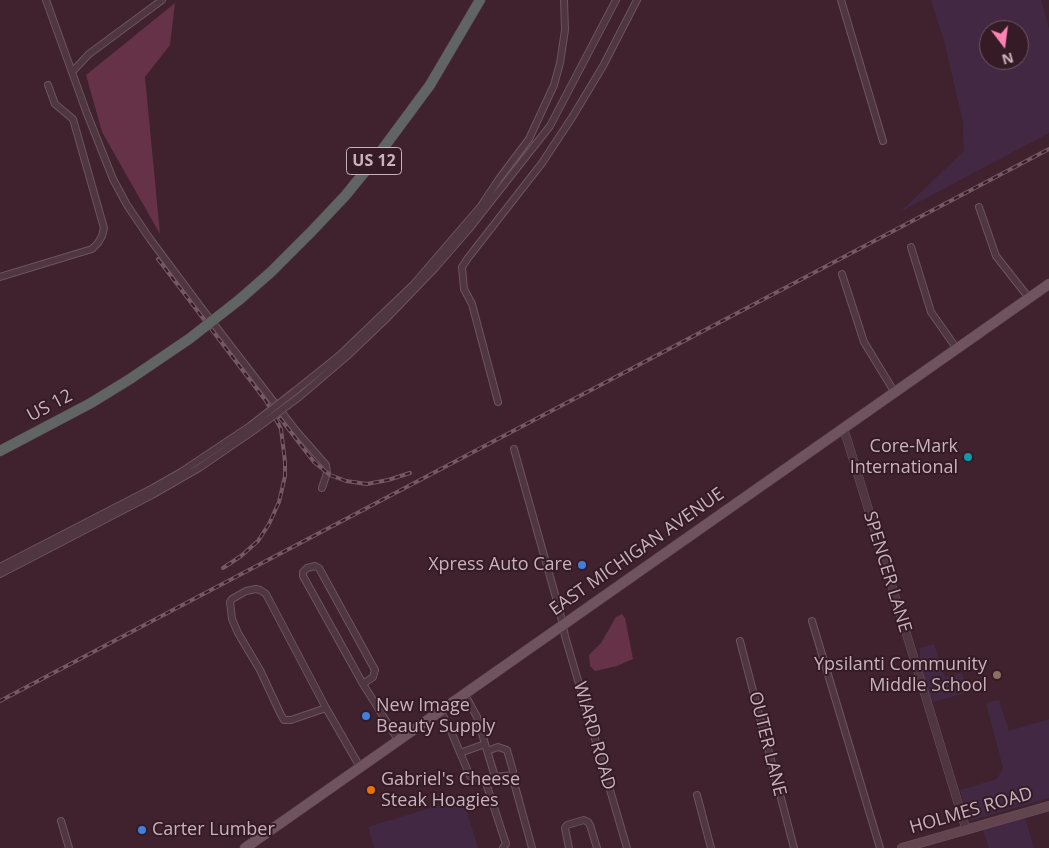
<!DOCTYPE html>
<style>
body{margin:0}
#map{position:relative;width:1049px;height:848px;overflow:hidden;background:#3f222e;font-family:"Open Sans",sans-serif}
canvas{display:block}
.north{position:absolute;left:979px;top:20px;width:50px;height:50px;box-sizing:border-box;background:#341b25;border:1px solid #705761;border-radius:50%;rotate:165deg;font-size:14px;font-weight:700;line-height:20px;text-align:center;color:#cab2bb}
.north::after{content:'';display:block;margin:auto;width:18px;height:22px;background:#ff82b2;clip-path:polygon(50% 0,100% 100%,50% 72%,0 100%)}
</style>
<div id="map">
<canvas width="1049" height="848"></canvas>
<div class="north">N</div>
</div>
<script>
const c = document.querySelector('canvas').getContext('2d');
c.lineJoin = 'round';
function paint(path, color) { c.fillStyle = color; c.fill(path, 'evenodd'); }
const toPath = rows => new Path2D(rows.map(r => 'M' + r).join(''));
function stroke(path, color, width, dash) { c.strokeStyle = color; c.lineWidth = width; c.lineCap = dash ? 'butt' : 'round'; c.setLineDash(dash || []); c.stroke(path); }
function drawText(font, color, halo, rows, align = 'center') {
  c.font = font + ' "Open Sans",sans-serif'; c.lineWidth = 4; c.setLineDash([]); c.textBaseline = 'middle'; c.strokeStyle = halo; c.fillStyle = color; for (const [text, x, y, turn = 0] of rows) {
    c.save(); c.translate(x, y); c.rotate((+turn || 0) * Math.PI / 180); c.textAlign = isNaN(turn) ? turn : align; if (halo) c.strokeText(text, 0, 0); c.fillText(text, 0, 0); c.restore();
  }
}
paint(toPath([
 [931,0,1041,0,1049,29,1049,133,900,212,964,151,963,122,944,41],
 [989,30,1019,30,1019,60,989,60],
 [934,644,945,677,962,673,966,686,973,685,973,691,933,702,929,695,920,660,920,648],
 [999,700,1009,731,1049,719,1049,798,969,821,960,790,997,779,1003,768,986,703],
 [463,798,478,848,374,848,368,827],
 [1025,818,1034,848,989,848,983,830]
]), '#432843');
paint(toPath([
 [175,3,170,45,145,77,160,234,102,132,86,75],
 [622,614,625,618,627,628,633,659,617,666,595,671,590,666,589,655,601,643,616,617]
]), '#663248');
const minor = toPath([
 [46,0,86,111,113,179,127,205,150,239,203,310,297,432,326,465,327,473,322,488],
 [841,0,883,141],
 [72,72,89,54,162,0],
 [979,207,996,256,1029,298],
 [911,247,931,312,957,349],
 [842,274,864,342,895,393],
 [0,277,92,249,98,243,102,236,104,228,73,119,55,104,48,85],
 [295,391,341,354,413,285,481,206,499,179,529,139,554,85,560,63,565,30,564,0],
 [299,397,346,357,387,318,436,267,469,229,550,126,616,0],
 [498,402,472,304,464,289,462,267,468,258,542,163,573,116,603,66,637,0],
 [514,449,560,612,565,636,627,848],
 [0,567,153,488,181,472,250,426],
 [0,574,152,495,199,468,253,431],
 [256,589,260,590,266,594,326,708,291,720,284,720,281,715,260,670,238,633,232,619,230,602,232,599,246,591,256,589],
 [812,621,880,848],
 [740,641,794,848],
 [363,684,373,677,375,670,319,568,315,566,307,568,303,572,303,576,363,684,398,740],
 [464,693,477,717,495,777],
 [326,708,360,767],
 [440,710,450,729,470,776,485,780,506,844,503,848],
 [487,751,498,747,507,750,513,771,512,775,532,848],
 [460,753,485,744],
 [485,780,495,777,512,775],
 [697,795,711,848],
 [61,821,69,848],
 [569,848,565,828,567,825,584,820,588,822,590,825,597,848]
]);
const tertiary = toPath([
 [843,429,847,439,966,829]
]);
const secondary = toPath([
 [902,848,1049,806]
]);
const primary = toPath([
 [245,848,1049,284]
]);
const trunk = toPath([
 [239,300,271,272,311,232,345,196,376,158,430,85,480,0],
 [0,451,91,403,130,379,189,339]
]);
stroke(minor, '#6d545e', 8);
stroke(tertiary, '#6d545e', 9);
stroke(secondary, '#6d545e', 10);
stroke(primary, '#583f49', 11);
stroke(trunk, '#573e48', 11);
stroke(minor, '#4f3640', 6);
stroke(tertiary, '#4f3640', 8);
stroke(secondary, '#62444f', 9);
stroke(primary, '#6f545f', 10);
stroke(trunk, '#606564', 10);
const rail = toPath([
 [158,259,266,401,281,429,285,462,285,476,279,502,269,524,258,541,241,556,223,568],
 [280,418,314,462,330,475,346,481,367,484,388,480,410,473],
 [0,701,1049,149]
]);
stroke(rail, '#765864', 4);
stroke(rail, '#341b25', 2, [5.5]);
const minorBridge = toPath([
 [250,426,295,391],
 [253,431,299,397]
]);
const trunkBridge = toPath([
 [189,339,239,300]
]);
stroke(minorBridge, '#6d545e', 8, []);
stroke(trunkBridge, '#573e48', 11, []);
stroke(minorBridge, '#4f3640', 6);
stroke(trunkBridge, '#606564', 10);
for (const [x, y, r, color] of [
 [968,457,5,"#0f9aa8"],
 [582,565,5,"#3f7fe0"],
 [997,675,5,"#8d6e63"],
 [366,716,5,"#3f7fe0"],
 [371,790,5,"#e8710a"],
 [142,830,5,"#3f7fe0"]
]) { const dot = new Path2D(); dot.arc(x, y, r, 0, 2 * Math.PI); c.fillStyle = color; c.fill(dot); stroke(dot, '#341b25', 2); }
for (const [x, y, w] of [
 [374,161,55]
]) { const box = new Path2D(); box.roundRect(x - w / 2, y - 13.5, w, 27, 4); c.fillStyle = '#341b25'; c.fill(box); stroke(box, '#cab2bb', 1); }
drawText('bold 16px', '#cab2bb', null, [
 ["US 12",374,161]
]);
drawText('18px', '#cab2bb', '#341b25', [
 ["US 12",50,406,-28],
 ["EAST MICHIGAN AVENUE",637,552,-35],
 ["SPENCER LANE",887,572,73],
 ["WIARD ROAD",594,736,74],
 ["OUTER LANE",767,744,76],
 ["HOLMES ROAD",971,811,-16]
]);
drawText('18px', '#cab2bb', '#341b25', [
 ["Core-Mark",958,447],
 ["International",958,468],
 ["Xpress Auto Care",572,565],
 ["Ypsilanti Community",987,665],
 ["Middle School",987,686],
 ["New Image",376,706,"left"],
 ["Beauty Supply",376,727,"left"],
 ["Gabriel's Cheese",381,780,"left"],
 ["Steak Hoagies",381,801,"left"],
 ["Carter Lumber",152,830,"left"]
], 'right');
</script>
